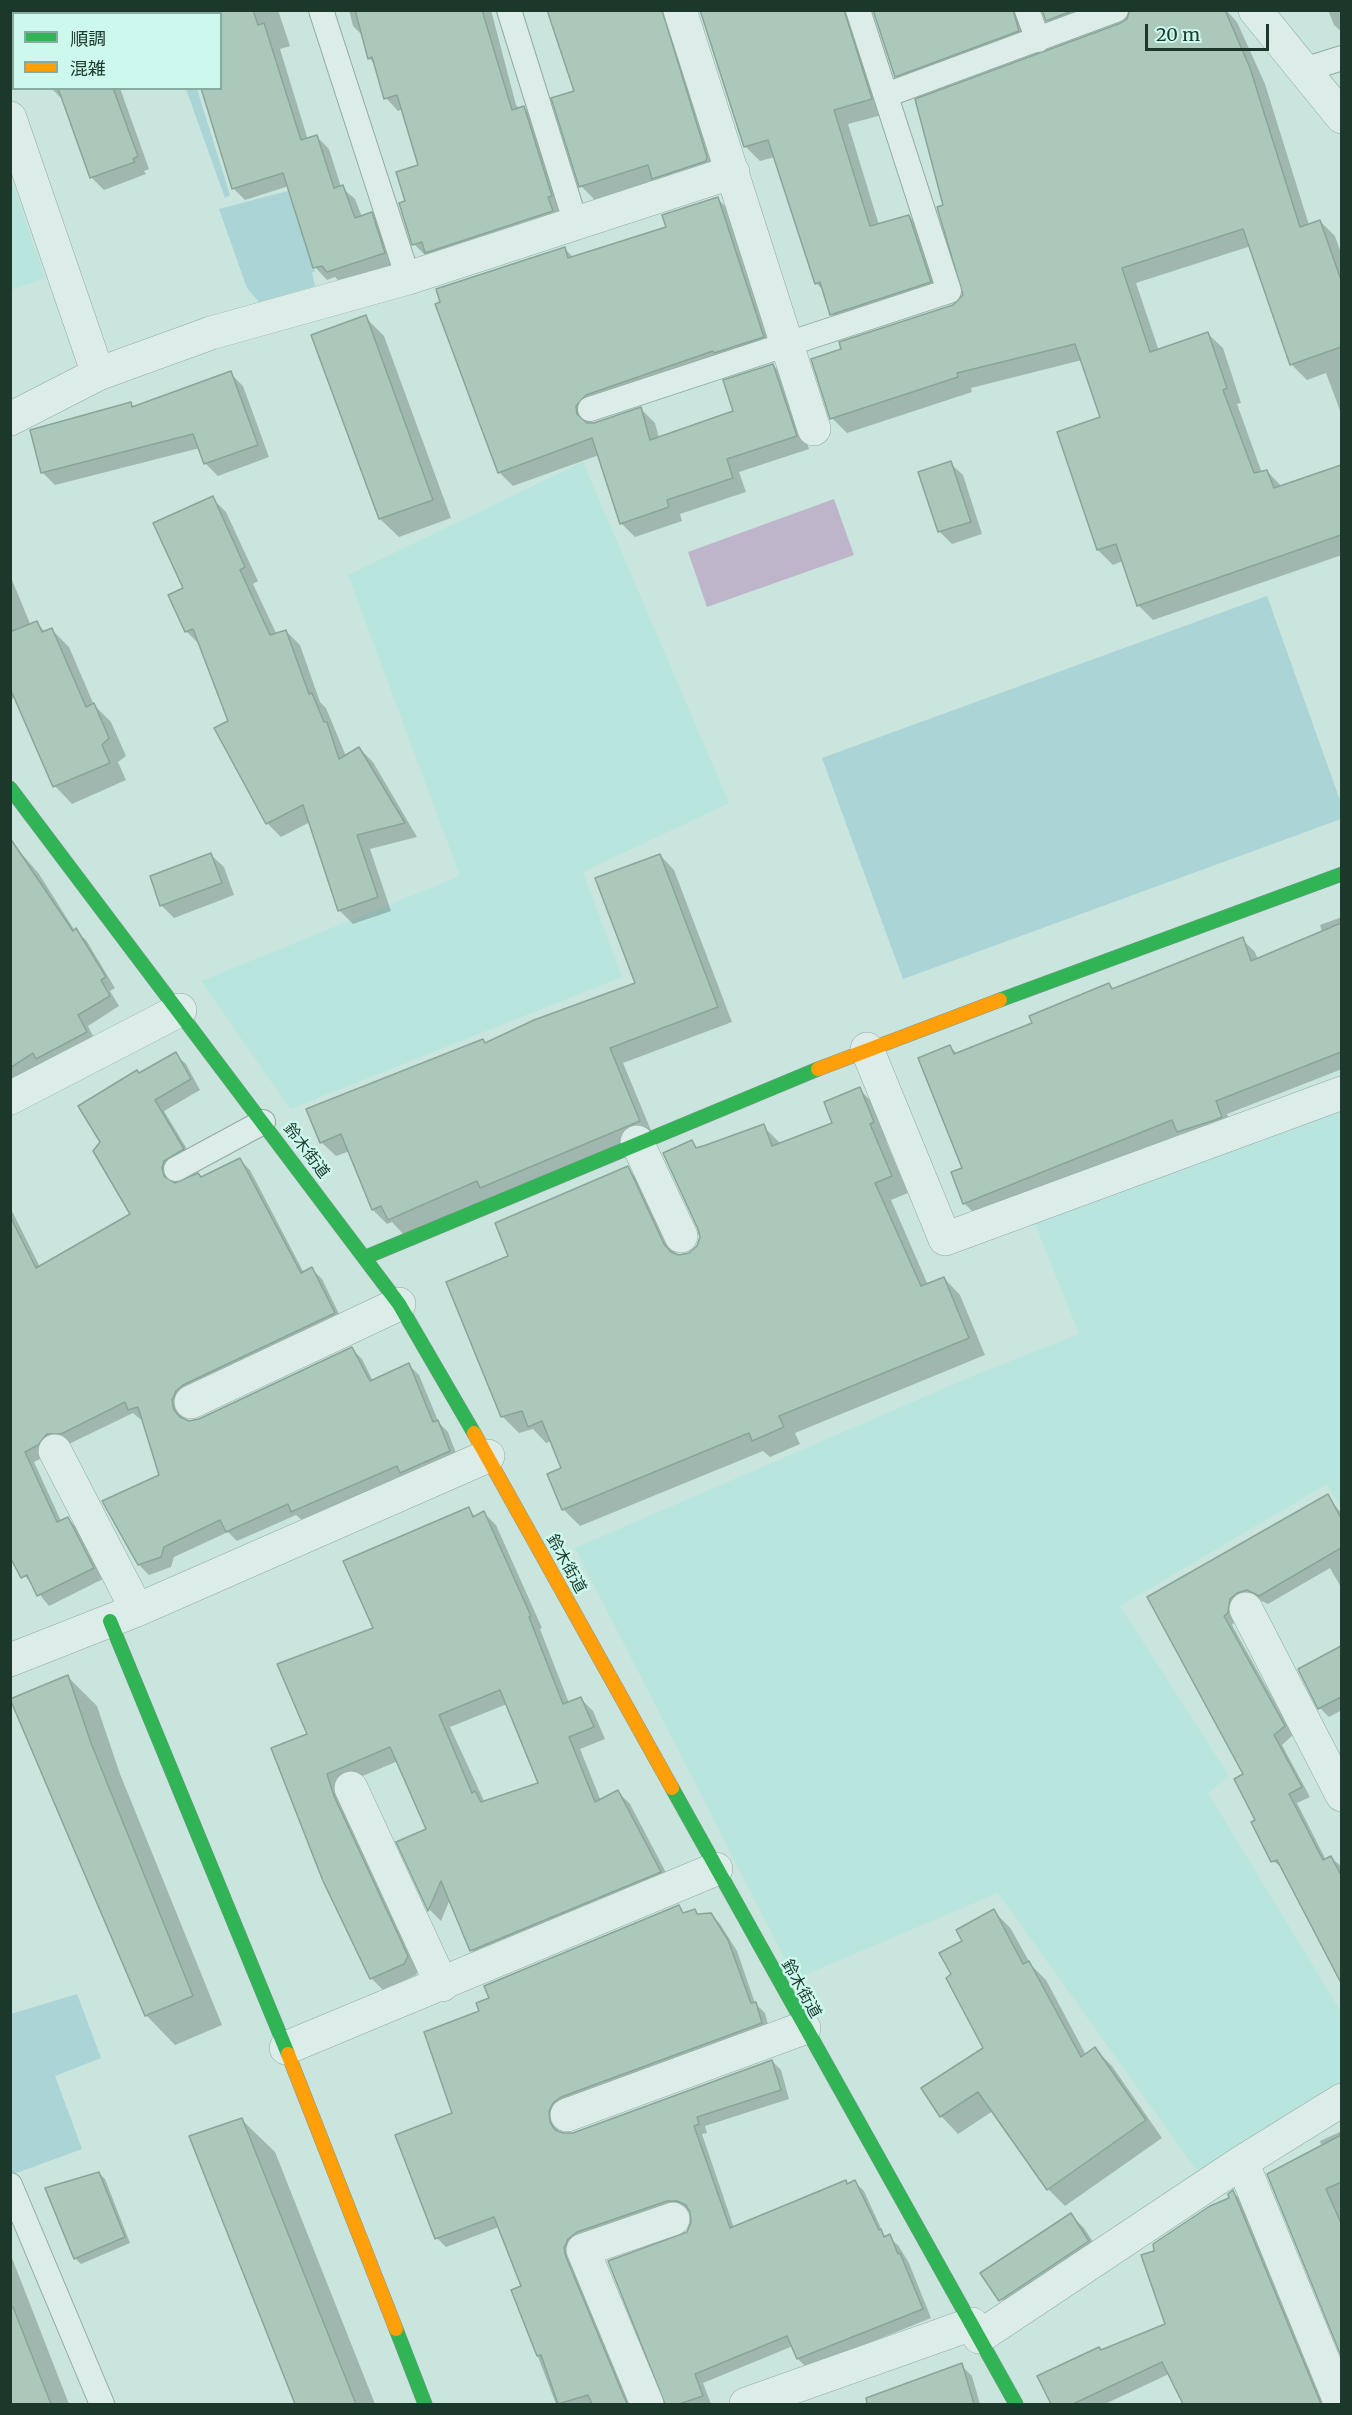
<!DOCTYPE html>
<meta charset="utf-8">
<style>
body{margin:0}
#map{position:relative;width:1352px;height:2415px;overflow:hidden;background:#c9e5dd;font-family:Merriweather,"Noto Sans JP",serif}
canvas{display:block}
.frame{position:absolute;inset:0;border:12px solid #1b382a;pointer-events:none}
.legend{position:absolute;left:12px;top:12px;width:210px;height:78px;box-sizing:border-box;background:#cdf8ed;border:2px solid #86ab9f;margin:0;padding:8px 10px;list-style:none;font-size:18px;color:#1b382a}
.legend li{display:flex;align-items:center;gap:12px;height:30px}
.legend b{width:30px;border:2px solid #86ab9f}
.scale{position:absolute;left:1145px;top:24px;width:124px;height:27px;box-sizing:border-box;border:3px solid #1b382a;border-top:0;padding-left:8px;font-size:18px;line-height:21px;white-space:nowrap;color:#1b382a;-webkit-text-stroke:4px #cdf8ed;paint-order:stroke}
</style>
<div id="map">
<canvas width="1352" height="2415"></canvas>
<div class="frame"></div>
<ul class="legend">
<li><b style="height:8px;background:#30b455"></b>順調</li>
<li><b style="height:8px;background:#ff9f0a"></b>混雑</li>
</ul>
<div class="scale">20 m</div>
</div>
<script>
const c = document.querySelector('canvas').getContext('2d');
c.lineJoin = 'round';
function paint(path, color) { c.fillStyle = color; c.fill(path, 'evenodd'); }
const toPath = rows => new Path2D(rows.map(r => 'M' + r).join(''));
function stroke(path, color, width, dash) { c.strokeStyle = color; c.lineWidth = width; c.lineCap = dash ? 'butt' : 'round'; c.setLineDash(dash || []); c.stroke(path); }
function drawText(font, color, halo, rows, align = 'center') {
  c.font = font + ' Merriweather,"Noto Sans JP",serif'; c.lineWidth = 5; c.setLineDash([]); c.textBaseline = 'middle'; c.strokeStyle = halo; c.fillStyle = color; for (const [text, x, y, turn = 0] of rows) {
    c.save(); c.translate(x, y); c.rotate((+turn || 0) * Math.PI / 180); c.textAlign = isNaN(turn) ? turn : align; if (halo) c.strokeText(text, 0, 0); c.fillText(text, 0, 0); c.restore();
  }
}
paint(toPath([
 [11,178,45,278,11,290,10,290],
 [583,462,729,803,583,872,622,977,290,1109,201,981,460,876,348,575],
 [1341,1111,1341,1506,1327,1484,1120,1606,1229,1776,1208,1793,1341,2012,1341,2091,1202,2178,998,1893,795,1979,575,1548,975,1375,1079,1334,1034,1221]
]), '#b8e6de');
paint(toPath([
 [186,89,197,89,230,195,225,198],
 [288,191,315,271,312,273,315,286,259,302,247,288,219,209],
 [1267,596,1341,803,1341,819,903,979,822,758],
 [77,1994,101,2058,55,2076,82,2149,11,2175,11,2014]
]), '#aad4d5');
paint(toPath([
 [834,499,854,555,707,607,688,552]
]), '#beb5ca');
paint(toPath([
 [13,10,278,10,290,46,280,49,308,140,317,137,329,149,341,187,355,199,362,217,371,214,384,226,396,266,341,283,335,277,327,280,315,267,289,186,245,200,233,188,220,88,220,14,14,14],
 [349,10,491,10,516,105,520,109,524,108,536,120,564,223,426,256,414,244,407,202,420,166,403,109,398,111,386,98,375,64,369,58,363,36,353,26],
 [548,10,683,10,722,173,596,201,581,186,575,92],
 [701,10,1226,10,1237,22,1265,84,1309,225,1320,221,1335,236,1342,256,1342,416,1326,373,1307,380,1292,365,1251,246,1136,283,1159,351,1208,334,1223,348,1241,403,1237,404,1262,473,1267,471,1282,487,1334,489,1342,509,1342,555,1153,620,1138,605,1123,561,1113,565,1098,550,1102,418,1082,360,971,388,972,392,847,433,832,418,843,350,954,306,964,295,945,206,1122,25,1131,11,1062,35,1047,20,1044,12,1038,11,1033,45,911,91,896,76,875,11,862,15,886,114,848,124,879,225,909,216,924,231,945,297,846,329,831,314,824,291,816,283,775,157,760,161,745,146],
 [1328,10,1342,10,1342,32,1334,25],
 [120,88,149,169,144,171,146,174,104,190,91,177,64,101,51,88],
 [717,198,731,212,777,351,589,420,590,424,641,409,655,423,659,438,735,412,773,365,787,379,809,449,739,472,746,492,680,514,682,521,635,537,621,523,599,455,513,486,499,472,564,248,574,258,668,228],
 [365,317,384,336,451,518,399,537,380,519],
 [230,373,243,386,269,457,218,476,205,463,200,448,55,485,42,472,131,404,135,408],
 [950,463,963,475,982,534,952,544,939,531],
 [212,498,226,512,258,581,253,584,277,635,286,631,300,645,320,702,326,708,346,756,359,748,373,762,417,837,370,849,391,911,353,924,339,910,310,822,281,837,267,823,216,729,230,722,200,645,186,631,185,589],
 [10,575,31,626,37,623,45,632,52,630,69,647,94,705,111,722,126,756,118,762,126,780,72,804,55,786,16,697,10,700],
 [10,840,39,874,75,931,86,940,115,988,110,991,119,1006,88,1026,96,1042,10,1084],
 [211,855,224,867,234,895,174,918,161,905],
 [660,855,674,870,732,1022,623,1063,653,1135,403,1234,392,1222,387,1224,373,1210,350,1151,336,1156,321,1142,483,1041,486,1044,637,984],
 [1342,917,1342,1069,1227,1114,1234,1129,1191,1144,1181,1134,977,1216,964,1203,964,1169,950,1047,958,1054,1034,1024,1109,984,1114,989,1242,939,1255,952,1258,960,1322,932,1320,925],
 [175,1054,186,1064,200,1090,164,1111,193,1159,172,1179,172,1183,202,1179,240,1160,250,1170,304,1273,312,1269,322,1279,344,1324,182,1411,184,1420,199,1420,352,1349,362,1359,373,1381,408,1364,419,1375,439,1423,448,1432,459,1461,303,1521,296,1515,237,1541,228,1532,174,1557,171,1567,149,1575,139,1565,161,1476,143,1419,140,1419,133,1413,71,1443,57,1444,48,1455,34,1462,61,1521,67,1518,78,1529,103,1579,49,1606,25,1576,10,1544,10,1207,40,1267,132,1215,102,1143,139,1074],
 [859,1089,876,1106,890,1139,886,1141,908,1193,891,1200,928,1285,944,1278,960,1295,985,1355,795,1433,800,1444,770,1457,763,1451,580,1526,563,1509,563,1469,552,1441,546,1443,533,1429,519,1433,502,1416,510,1257,627,1168,644,1185,677,1256,690,1254,698,1247,701,1237,692,1142,698,1149,763,1126,781,1144,834,1124],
 [1327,1496,1342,1514,1342,1589,1330,1568,1268,1604,1257,1599,1232,1625,1293,1735,1282,1745,1310,1797,1297,1803,1326,1860,1331,1858,1342,1867,1342,1968,1284,1869,1273,1861,1253,1823,1257,1821,1245,1775,1149,1597],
 [468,1509,476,1517,484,1513,496,1525,542,1628,540,1629,569,1703,581,1699,593,1711,605,1739,580,1749,601,1801,618,1792,630,1804,672,1884,483,1962,471,1950,450,1899,441,1921,430,1910,398,1843,428,1830,398,1761,339,1786,419,1969,416,1975,383,1990,371,1978,309,1735,375,1628],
 [507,1704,540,1784,485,1803,450,1727],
 [1342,1648,1342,1710,1329,1717,1320,1708,1300,1669],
 [68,1677,97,1706,120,1774,222,2025,175,2045,146,2015],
 [678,1907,685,1914,694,1910,699,1915,711,1914,720,1924,737,1951,755,2003,765,2013,770,2032,557,2121,558,2133,574,2134,772,2061,781,2070,789,2099,705,2126,707,2133,702,2134,734,2228,845,2182,848,2185,855,2182,864,2191,884,2235,898,2245,909,2263,931,2318,807,2368,798,2359,793,2346,703,2383,711,2404,666,2404,689,2232,693,2223,692,2212,677,2210,574,2268,631,2404,556,2404,513,2291,523,2287,499,2227,446,2247,437,2238,454,2114,481,2012],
 [994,1911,1011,1929,1031,1965,1046,1980,1086,2055,1095,2049,1112,2066,1162,2138,1065,2206,1048,2189,993,2111,958,2134,941,2116,985,2049,952,1974,964,1942],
 [242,2120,275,2152,375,2404,297,2404,191,2137],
 [1342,2131,1342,2352,1269,2174,1322,2147,1320,2141],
 [99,2173,105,2179,130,2243,81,2264,75,2258],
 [1233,2192,1244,2203,1326,2404,1242,2404,1235,2391,1207,2404,1186,2404,1169,2374,1105,2404,1053,2404,1039,2377,1167,2324,1156,2252,1231,2199],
 [1071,2215,1084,2228,1101,2254,1015,2312,1002,2299,988,2270],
 [10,2253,69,2404,10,2404],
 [961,2365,972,2376,980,2404,869,2404,889,2398]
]), '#0003');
const building = toPath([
 [220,10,253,10,258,25,264,23,301,140,317,135,334,188,343,185,355,218,372,212,385,253,327,272,322,266,313,268,283,173,232,189,201,88,220,88,220,10],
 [355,10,482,10,512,110,524,106,552,196,548,197,553,211,425,253,422,242,412,245,399,203,405,201,396,172,418,165,397,95,384,99,372,57,368,59,355,10],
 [547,10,662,10,707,157,706,161,652,179,648,165,579,187,551,98,574,91,547,10],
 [700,10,844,10,872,99,834,110,870,226,909,215,931,282,830,315,820,282,815,284,768,140,744,147,700,10],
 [873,10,1013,10,1019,31,895,77,873,10],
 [1042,10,1074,10,1046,21,1042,10],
 [1130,10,1225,10,1250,68,1300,227,1320,220,1341,280,1341,347,1290,365,1243,229,1122,268,1150,352,1208,332,1227,388,1223,390,1254,473,1267,470,1274,488,1341,465,1341,535,1137,606,1116,544,1097,550,1057,432,1100,417,1075,344,957,373,958,377,830,419,811,359,841,349,839,342,953,305,963,295,937,207,943,205,915,99,1121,23,1127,19,1130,10],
 [58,88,113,88,138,156,133,159,135,162,90,178,58,88],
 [718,197,764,337,714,353,713,351,586,395,576,406,577,414,587,423,594,423,641,407,650,440,733,411,723,380,773,364,797,436,727,459,733,478,667,500,669,507,620,524,592,438,498,473,435,304,440,302,436,289,565,247,568,258,666,227,662,215,718,197],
 [366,315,433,500,379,519,311,335,366,315],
 [231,371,258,445,204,464,193,434,41,473,30,430,131,402,132,407,231,371],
 [951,461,971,522,938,532,918,472,951,461],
 [213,496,245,567,240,570,270,635,286,630,309,694,312,693,324,722,327,722,339,759,359,747,405,823,357,835,378,897,338,911,303,805,266,824,214,728,228,721,193,629,185,632,168,595,183,588,153,523,213,496],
 [37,621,42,632,52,628,86,707,94,703,109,738,102,745,110,763,53,787,10,688,10,632,37,621],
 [10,838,73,931,76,928,106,977,101,980,110,996,78,1015,87,1032,36,1059,33,1053,10,1068,10,838],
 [211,853,222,883,160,906,150,876,211,853],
 [660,854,718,1007,610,1048,640,1121,480,1188,477,1181,388,1220,381,1206,372,1210,341,1134,320,1143,306,1109,483,1039,485,1043,534,1020,635,983,595,878,660,854],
 [1341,923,1341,1052,1216,1101,1222,1117,1215,1120,1177,1132,1172,1120,963,1204,951,1172,962,1168,918,1058,950,1045,954,1054,1032,1023,1029,1016,1109,983,1112,989,1243,937,1251,961,1341,923],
 [176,1052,191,1079,155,1100,184,1149,164,1161,162,1168,164,1176,175,1183,198,1173,201,1177,240,1158,301,1273,312,1267,335,1313,183,1385,176,1391,172,1400,174,1410,180,1417,189,1421,199,1419,352,1347,370,1381,409,1363,433,1422,438,1420,450,1451,400,1473,397,1466,291,1512,288,1504,226,1532,220,1520,164,1547,161,1557,138,1565,102,1501,159,1475,138,1407,128,1410,125,1402,61,1434,47,1434,38,1445,25,1452,57,1522,68,1517,94,1568,37,1596,27,1575,21,1578,10,1557,10,1216,36,1268,130,1214,93,1151,100,1142,78,1106,137,1070,139,1073,176,1052],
 [860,1087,874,1122,870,1124,892,1176,875,1183,921,1286,944,1277,969,1338,779,1416,784,1427,752,1441,749,1433,562,1510,547,1474,561,1468,542,1421,528,1427,522,1411,501,1417,446,1282,508,1256,495,1223,628,1166,664,1244,671,1252,679,1255,689,1253,697,1246,700,1237,698,1229,663,1153,692,1140,696,1148,706,1145,764,1124,772,1146,832,1123,824,1102,860,1087],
 [1328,1494,1341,1518,1341,1548,1259,1596,1247,1590,1237,1593,1230,1599,1228,1613,1224,1616,1285,1726,1274,1735,1302,1787,1289,1794,1323,1860,1331,1856,1341,1875,1341,1983,1277,1860,1271,1862,1251,1822,1255,1820,1234,1779,1243,1774,1147,1597,1328,1494],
 [469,1507,473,1517,484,1511,531,1616,529,1617,563,1704,581,1697,594,1727,569,1737,595,1802,618,1790,661,1872,470,1951,441,1881,428,1911,396,1842,426,1829,390,1747,327,1774,334,1796,408,1956,404,1964,370,1979,323,1881,271,1748,307,1734,277,1664,373,1628,343,1561,469,1507],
 [500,1690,538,1783,481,1802,475,1791,472,1793,439,1715,500,1690],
 [1341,1646,1341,1697,1318,1709,1298,1669,1341,1646],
 [68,1675,91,1743,193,1996,145,2016,10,1699,68,1675],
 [679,1905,683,1913,695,1909,697,1914,711,1913,728,1940,751,2003,756,2002,762,2023,561,2097,553,2103,549,2111,550,2122,555,2130,563,2133,573,2133,772,2060,781,2090,697,2117,699,2124,694,2126,730,2228,846,2180,847,2184,855,2180,879,2230,881,2229,884,2237,890,2234,898,2254,900,2253,923,2309,797,2359,787,2336,695,2374,703,2396,679,2404,665,2404,608,2261,687,2232,691,2222,690,2212,686,2205,677,2201,667,2201,577,2232,568,2239,564,2248,566,2257,627,2404,592,2404,588,2395,558,2404,541,2355,537,2356,511,2290,521,2286,494,2217,435,2239,395,2135,452,2113,424,2032,479,2011,476,2003,489,1998,484,1986,679,1905],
 [994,1909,1023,1964,1029,1961,1081,2057,1095,2047,1146,2120,1047,2190,978,2092,940,2117,921,2088,983,2048,946,1978,951,1974,939,1953,962,1941,956,1930,994,1909],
 [242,2118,356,2404,295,2404,189,2136,242,2118],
 [1341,2135,1341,2182,1326,2189,1341,2223,1341,2356,1267,2174,1341,2135],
 [99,2172,125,2237,74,2259,45,2188,99,2172],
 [1233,2190,1321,2404,1183,2404,1162,2362,1073,2404,1051,2404,1037,2376,1099,2347,1101,2350,1165,2324,1141,2255,1154,2251,1153,2244,1210,2206,1229,2198,1228,2194,1233,2190],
 [1071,2213,1089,2241,999,2301,980,2273,1071,2213],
 [13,2307,51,2404,10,2404,10,2308,13,2307],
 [962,2363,974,2404,867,2404,866,2398,962,2363]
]);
paint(building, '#aac9bb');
stroke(building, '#89a598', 1.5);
const lane = toPath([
 [321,10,408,278],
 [509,10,576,224],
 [1027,10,1038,40],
 [1304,70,1342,58],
 [886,95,1116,10],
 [590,409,949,291,858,10],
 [176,1169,263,1122],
 [10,2185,102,2404]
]);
const street = toPath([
 [680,10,814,429],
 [1255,10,1342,117],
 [10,118,98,374],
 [10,419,98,374,211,333,408,278,733,172],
 [867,1049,945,1239,1342,1093],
 [10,1098,180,1010],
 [637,1142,681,1236],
 [191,1402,399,1304],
 [55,1451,137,1610],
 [1246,1609,1342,1795],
 [10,1660,137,1610,488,1456],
 [351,1788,442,1985],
 [286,2048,716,1869],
 [567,2115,804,2028],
 [1242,2162,1341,2404],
 [979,2337,1242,2162,1342,2100],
 [647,2404,583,2250,673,2219],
 [746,2404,972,2324]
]);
const fast = toPath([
 [10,788,399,1304,474,1433],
 [1000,1000,1342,874],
 [366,1257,818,1069],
 [110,1621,288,2054],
 [672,1788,1016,2404],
 [396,2329,425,2404]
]);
const slow = toPath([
 [818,1069,1000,1000],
 [474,1433,672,1788],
 [288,2054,396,2329]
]);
stroke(lane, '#93aaa2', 26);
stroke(street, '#93aaa2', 34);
stroke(fast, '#839991', 15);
stroke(slow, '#839991', 15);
stroke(lane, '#dcece8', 24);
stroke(street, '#dcece8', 33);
stroke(fast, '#30b455', 14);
stroke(slow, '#ff9f0a', 14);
drawText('16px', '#1b382a', '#cdf8ed', [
 ["鈴木街道",306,1151,53],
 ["鈴木街道",566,1564,61],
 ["鈴木街道",801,1989,61]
]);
</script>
